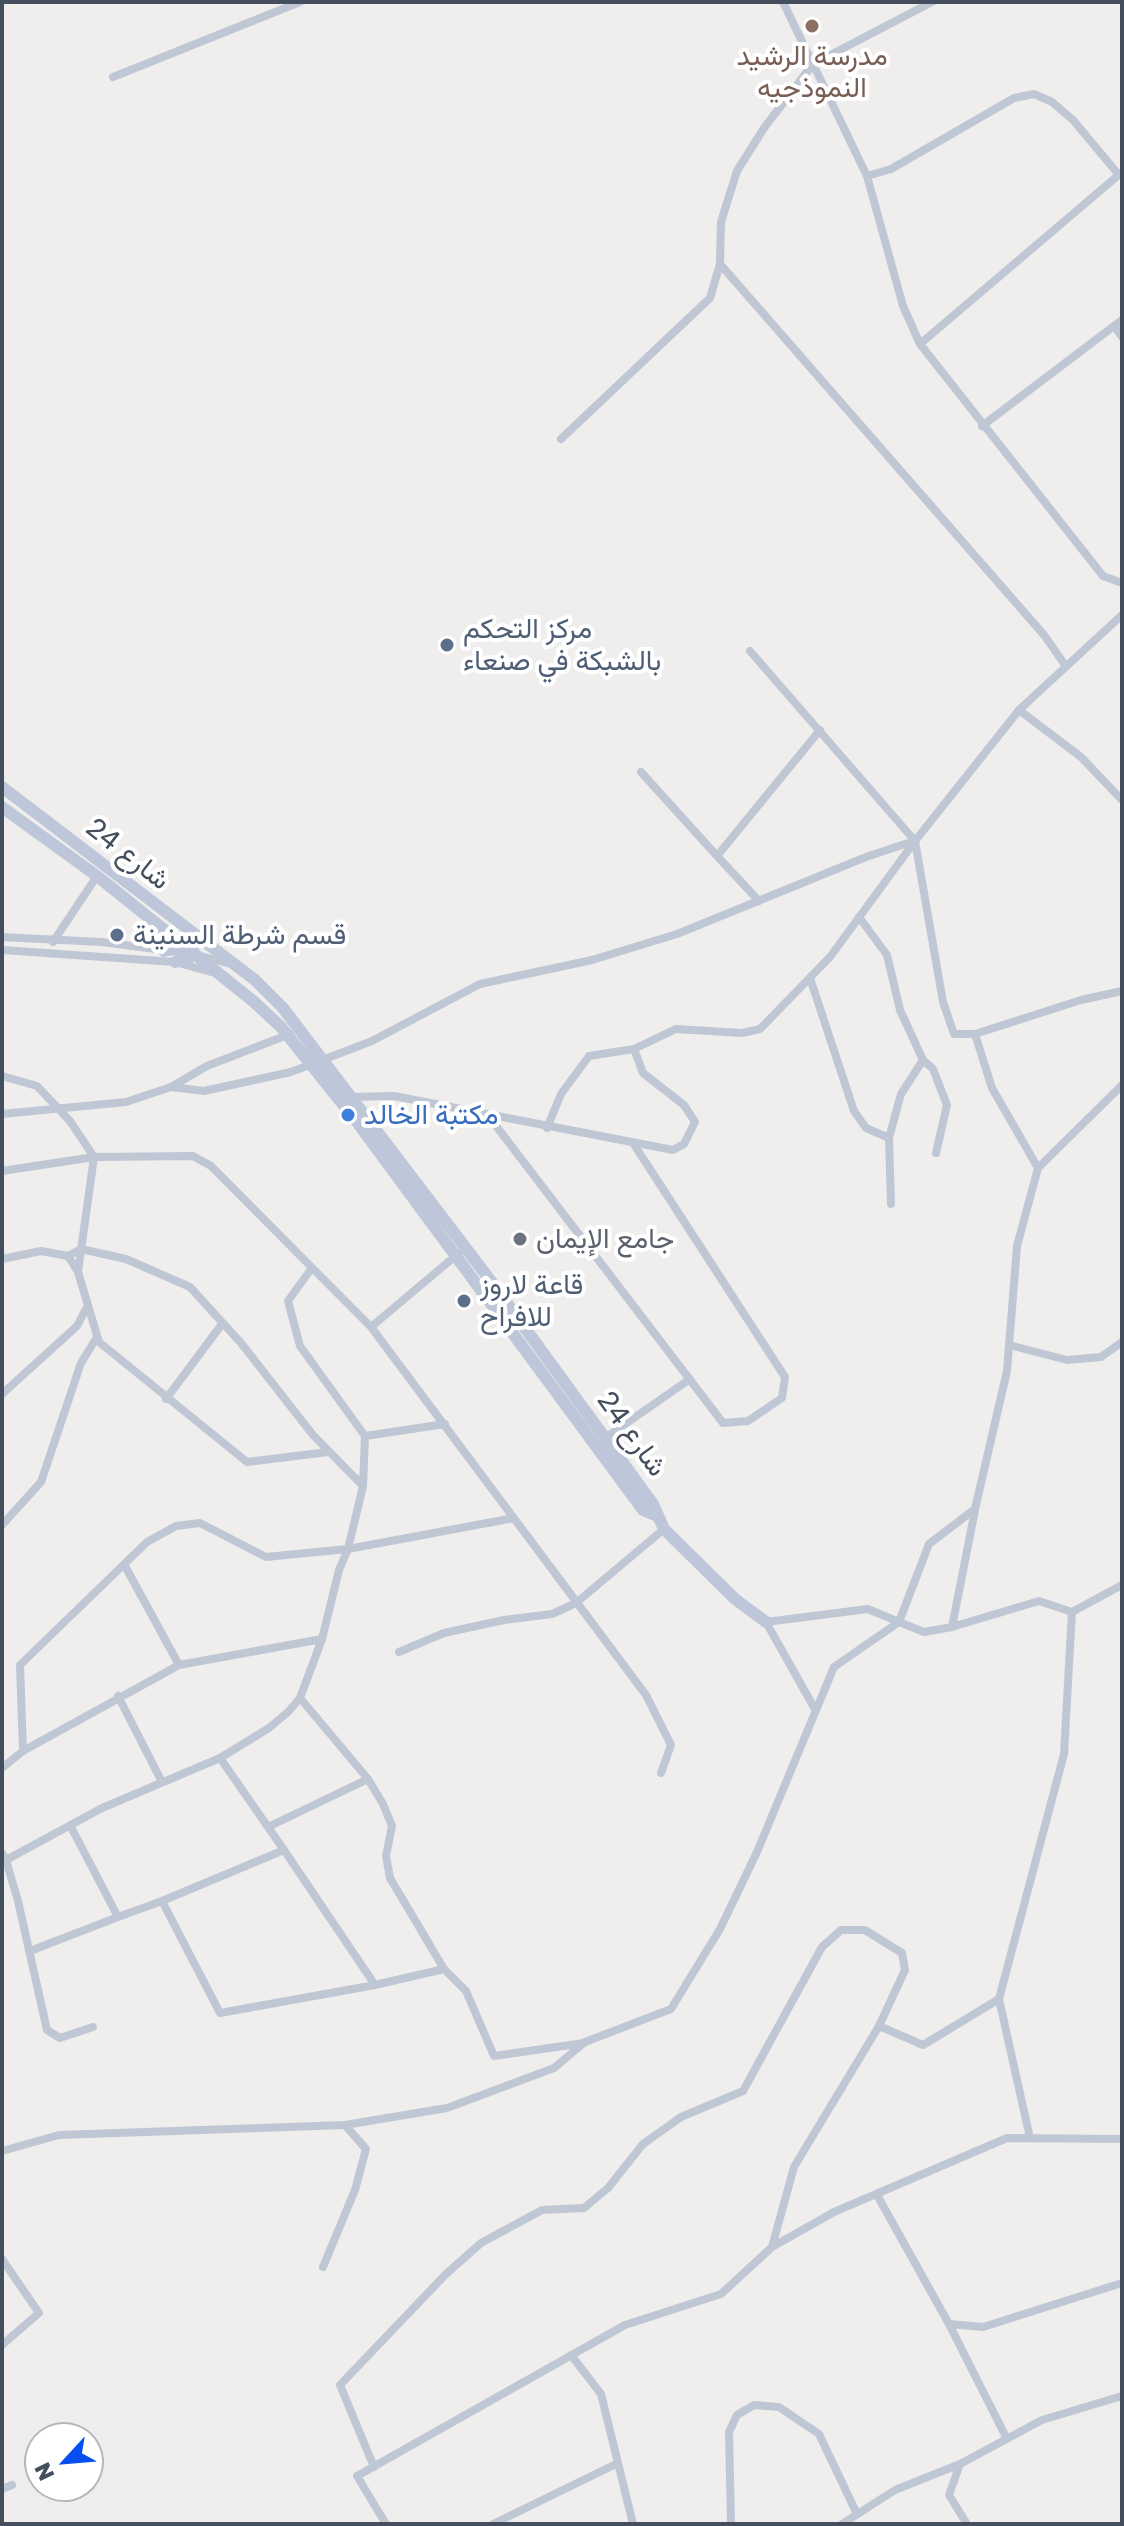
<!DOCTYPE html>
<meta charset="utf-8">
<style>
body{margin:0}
#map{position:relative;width:1124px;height:2526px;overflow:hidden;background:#f0eded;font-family:"Golos Text",sans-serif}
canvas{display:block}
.frame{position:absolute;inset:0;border:4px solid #444e5d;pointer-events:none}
.north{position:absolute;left:24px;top:2422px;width:80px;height:80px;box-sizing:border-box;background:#fff;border:2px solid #b4b8be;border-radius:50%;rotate:244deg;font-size:22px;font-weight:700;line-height:32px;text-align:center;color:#444e5d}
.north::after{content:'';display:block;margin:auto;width:28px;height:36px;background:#064ff1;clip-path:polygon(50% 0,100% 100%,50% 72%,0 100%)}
</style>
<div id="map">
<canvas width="1124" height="2526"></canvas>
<div class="frame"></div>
<div class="north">N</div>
</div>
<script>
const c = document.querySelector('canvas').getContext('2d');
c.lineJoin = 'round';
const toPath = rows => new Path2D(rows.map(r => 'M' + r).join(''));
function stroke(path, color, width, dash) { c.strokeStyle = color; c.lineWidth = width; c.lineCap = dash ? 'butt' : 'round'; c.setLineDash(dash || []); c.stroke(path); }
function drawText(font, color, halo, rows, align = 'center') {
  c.font = font + ' "Golos Text",Vazirmatn,sans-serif'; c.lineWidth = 8; c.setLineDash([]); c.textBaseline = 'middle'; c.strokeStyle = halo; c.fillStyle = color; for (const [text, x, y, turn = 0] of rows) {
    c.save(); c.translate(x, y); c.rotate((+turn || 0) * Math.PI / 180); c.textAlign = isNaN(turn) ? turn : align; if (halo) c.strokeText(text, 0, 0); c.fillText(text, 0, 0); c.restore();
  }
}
stroke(toPath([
 [783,2,867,176,903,306,920,344,1103,576,1122,583],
 [932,2,813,64,764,128,737,171,721,222,720,264,1044,635,1065,665],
 [113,77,300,2],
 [867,176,891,169,1014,98,1034,94,1052,102,1073,120,1119,175],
 [1122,320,1114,326,1122,337],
 [920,344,1121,173],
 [982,426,1114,326],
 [561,439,710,298,720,264],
 [750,651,915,841,943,1002,954,1034,975,1034,1081,1000,1122,991],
 [1019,710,1081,757,1122,800],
 [641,772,717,856],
 [759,901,717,856,820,730],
 [859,917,887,955,900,1010,923,1060,933,1069,947,1105,936,1153],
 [2,937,102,942,193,954,227,963],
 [53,942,97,876],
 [2,950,175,962,211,972],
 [810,978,854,1111,866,1128,889,1138],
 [975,1034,992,1088,1038,1168],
 [2,1076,37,1086,70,1121,94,1157,193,1156,211,1166,371,1327,646,1695,671,1745,661,1773],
 [171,1087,204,1091,291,1072,372,1041,480,984,592,960,677,934,866,857,914,841],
 [349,1097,394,1096,673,1150,684,1144,695,1122,684,1105,643,1073,634,1049,676,1029,742,1033,760,1029,830,957,915,841,1019,710,1122,615],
 [2,1114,126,1102,171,1087,207,1066,290,1034],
 [490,1118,723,1423,748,1421,782,1398,785,1377,633,1143],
 [547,1128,561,1094,589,1056,634,1049],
 [2,1171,94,1157,78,1272],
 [891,1204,889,1138,901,1094,923,1060],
 [68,1256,78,1272,99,1342,247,1462,328,1452],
 [2,1259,41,1251,68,1256,81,1249,126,1259,190,1287,241,1343,313,1435,363,1486,348,1549,266,1557,200,1523,176,1526,147,1542,20,1665,23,1751],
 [311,1269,288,1301,300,1346,365,1436,363,1486],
 [371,1327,459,1253],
 [1009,1345,1067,1360,1101,1357,1122,1342],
 [2,1394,77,1326,86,1309],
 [166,1399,222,1324],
 [365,1436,445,1424],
 [605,1438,690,1379],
 [975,1510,952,1627,1039,1601,1072,1612,1122,1585],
 [2,1525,41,1482,81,1363,97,1337],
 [125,1566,179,1665],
 [399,1652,444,1633,504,1620,552,1614,576,1603,664,1529],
 [118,1696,162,1782],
 [300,1698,368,1779,383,1804,392,1826,386,1856,390,1878,444,1969,466,1991,494,2056,584,2043],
 [816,1711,766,1622,868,1609,899,1622,929,1544,975,1509,1007,1371,1017,1246,1038,1168,1122,1085],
 [220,1758,284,1850,375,1985,220,2013,162,1901,284,1850],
 [2,1768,23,1751,179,1665,322,1639],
 [70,1825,118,1917,162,1901],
 [268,1827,368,1779],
 [2,1853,6,1860,102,1808,220,1758,269,1728,288,1712,300,1698,322,1639,339,1570,348,1549,514,1518],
 [3,1863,6,1860,18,1901,47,2030,60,2038,93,2027],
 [30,1951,118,1917],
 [375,1985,444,1969],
 [879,2026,923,2045,999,1999],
 [1030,2138,999,1999,1064,1754,1072,1612],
 [2,2151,59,2135,345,2125],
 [877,2195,949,2324,1007,2439],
 [2,2259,39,2313,2,2345],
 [323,2267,355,2190,366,2149,345,2125,447,2108,554,2068,585,2042,671,2009,720,1929,757,1852,834,1667,899,1622,924,1632,952,1627],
 [949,2324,983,2327,1122,2283],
 [571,2355,601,2394,633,2524],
 [374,2467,340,2385,446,2274,481,2243,542,2210,584,2208,608,2188,643,2144,681,2117,743,2091,822,1947,841,1930,865,1930,902,1953,905,1970,879,2026,794,2167,772,2247],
 [2,2489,12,2485],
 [386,2524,357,2476,625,2325,721,2294,772,2247,834,2212,1007,2138,1122,2139],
 [493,2524,616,2464],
 [731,2524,729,2432,737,2415,754,2405,779,2407,819,2434,857,2514],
 [842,2524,895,2490,960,2464],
 [967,2524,949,2495,960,2464,1042,2420,1122,2396]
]), '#bfc7d4', 8);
stroke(toPath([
 [2,787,255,980,283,1008,490,1280,653,1504,664,1529,735,1599,766,1622],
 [2,807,97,876,253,1001,281,1027,357,1122,643,1510,655,1515],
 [164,951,173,949,177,941],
 [175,962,188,959,193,954,193,946]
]), '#bec7d9', 12);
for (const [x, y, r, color] of [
 [812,26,8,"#8d6e63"],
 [447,645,8,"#5c6f8a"],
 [117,935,8,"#5c6f8a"],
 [348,1115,8,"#3f7fe0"],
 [520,1239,8,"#6b7280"],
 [464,1301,8,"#5c6f8a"]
]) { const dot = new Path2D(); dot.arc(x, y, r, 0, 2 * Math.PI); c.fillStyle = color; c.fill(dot); stroke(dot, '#fff', 3); }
drawText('28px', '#785e54', '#fff', [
 ["مدرسة الرشيد",812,56],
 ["النموذجيه",812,88]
]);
drawText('28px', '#4e5e75', '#fff', [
 ["مركز التحكم",463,629],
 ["بالشبكة في صنعاء",463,661],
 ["قسم شرطة السنينة",133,935],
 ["قاعة لاروز",480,1285],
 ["للافراح",480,1317]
], 'left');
drawText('28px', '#444e5d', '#fff', [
 ["شارع 24",128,854,38],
 ["شارع 24",632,1434,54]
]);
drawText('28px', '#366cbe', '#fff', [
 ["مكتبة الخالد",364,1115]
], 'left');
drawText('28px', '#5b616d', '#fff', [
 ["جامع الإيمان",536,1239]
], 'left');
</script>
